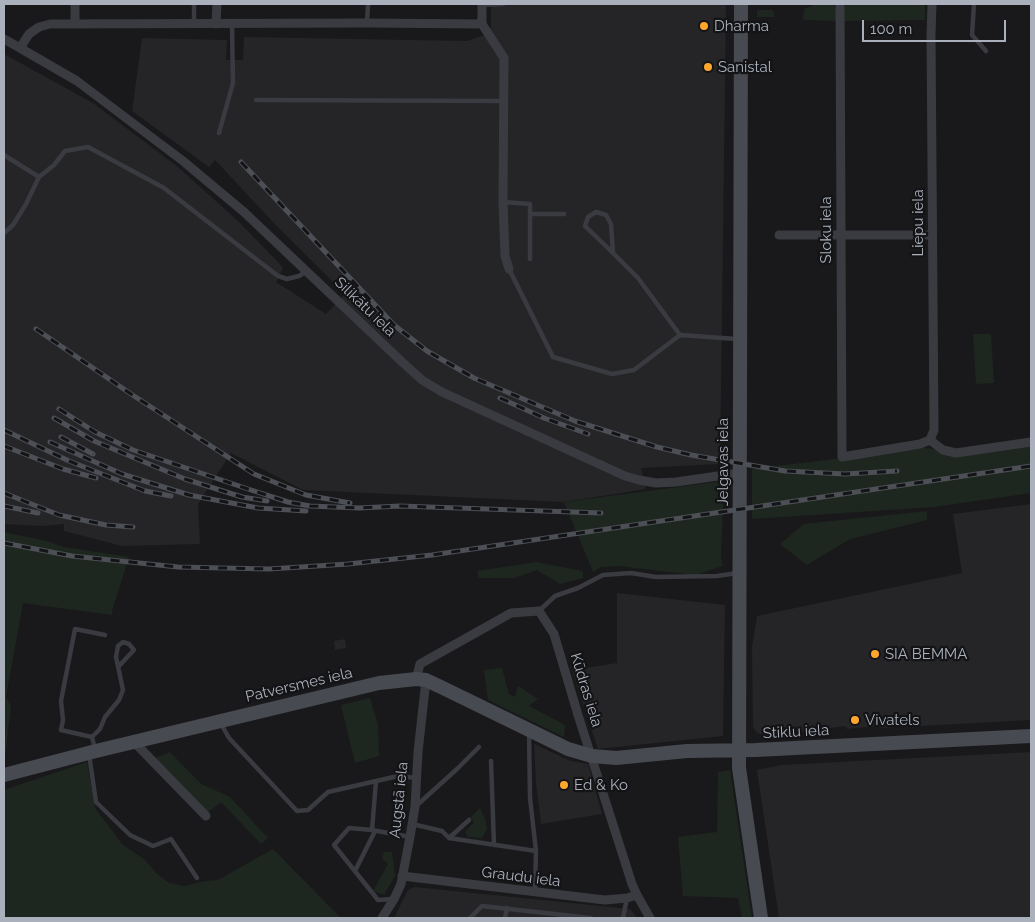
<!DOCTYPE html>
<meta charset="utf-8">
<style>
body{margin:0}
#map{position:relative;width:1035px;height:922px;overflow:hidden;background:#19191b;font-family:Raleway,sans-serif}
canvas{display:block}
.frame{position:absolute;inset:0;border:5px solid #aab1bc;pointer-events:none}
.scale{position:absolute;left:862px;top:20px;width:144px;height:22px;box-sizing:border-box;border:2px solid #aab1bc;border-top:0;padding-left:6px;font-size:15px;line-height:18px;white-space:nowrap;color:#aab1bc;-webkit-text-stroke:4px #141416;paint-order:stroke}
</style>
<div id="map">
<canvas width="1035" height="922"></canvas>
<div class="frame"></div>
<div class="scale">100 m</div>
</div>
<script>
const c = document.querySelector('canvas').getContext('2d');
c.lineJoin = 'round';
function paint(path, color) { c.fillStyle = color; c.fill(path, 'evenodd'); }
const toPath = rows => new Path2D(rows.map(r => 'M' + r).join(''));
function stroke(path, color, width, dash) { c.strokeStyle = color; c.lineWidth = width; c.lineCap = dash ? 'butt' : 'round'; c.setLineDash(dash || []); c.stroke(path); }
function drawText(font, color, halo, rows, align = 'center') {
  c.font = font + ' Raleway,sans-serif'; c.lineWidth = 4.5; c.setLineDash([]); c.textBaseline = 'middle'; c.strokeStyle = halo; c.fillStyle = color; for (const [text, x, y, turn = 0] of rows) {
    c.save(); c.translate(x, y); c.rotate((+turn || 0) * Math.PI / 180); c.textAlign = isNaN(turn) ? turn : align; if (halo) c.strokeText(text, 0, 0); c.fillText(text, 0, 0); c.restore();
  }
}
paint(toPath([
 [491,4,726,4,720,464,641,468,646,489,564,502,303,490,231,453,198,504,200,544,122,546,64,531,64,524,42,526,4,524,4,54,93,103,178,167,238,221,278,262,283,268,276,282,326,314,345,294,272,221,215,160,209,167,132,111,142,38,227,40,226,60,243,60,244,37,467,41,491,33],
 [1031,504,1031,720,881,728,878,726,847,729,846,726,769,736,757,733,753,727,752,647,757,616,962,573,953,514],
 [617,593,725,605,723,736,598,749,572,670,617,663],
 [345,639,346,648,335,650,334,641],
 [534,744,571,761,588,764,602,814,541,824,536,783],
 [1031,752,1031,918,779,918,757,770,781,765],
 [415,887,630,909,637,918,394,918,408,890]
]), '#252528');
paint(toPath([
 [817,4,832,4,837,9,837,21,803,20,804,9],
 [848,4,922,4,925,6,925,20,844,21,844,7],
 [759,10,772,10,774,12,774,17,757,17,757,11],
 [973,334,991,334,994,383,976,384],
 [1031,444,1031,493,934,507,752,519,752,469,924,448,936,449,955,456],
 [724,481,721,558,723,566,695,575,619,566,601,567,593,572,564,502],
 [927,511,927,520,850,539,807,565,780,544,804,524],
 [4,532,46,541,64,547,129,557,112,611,112,615,23,603,6,697,11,706,4,766],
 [536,562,583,571,583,578,560,584,537,570,514,578,479,578,477,571],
 [502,668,509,694,515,697,518,686,538,699,529,706,565,725,564,737,488,700,484,670],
 [370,698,378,725,379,756,355,763,341,705],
 [170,752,201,784,230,797,268,838,261,844,221,802,207,813,155,758],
 [87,762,95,808,122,844,145,860,156,873,169,883,184,886,206,881,218,880,273,849,341,918,4,918,4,790],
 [730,770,752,918,742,918,738,898,683,896,678,837,717,832,718,772],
 [480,808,485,819,487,829,482,838,468,837,465,832,474,822,470,818],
 [384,852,392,852,395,876,384,895,373,891,388,864,382,858]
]), '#1e271f');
stroke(toPath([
 [974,4,972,35,986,51],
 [482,5,503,4],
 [367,22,368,4],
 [194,24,194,4],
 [256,100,504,101],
 [219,133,233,83,232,24],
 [4,155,39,177,54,165,65,151,88,147,164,188,278,276,287,279,299,276,307,271],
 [503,202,530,204,530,259],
 [530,214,564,214],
 [4,233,13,225,26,204,39,177],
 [613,253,611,224,606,215,596,212,588,217,585,226,613,253,638,278,680,335],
 [509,269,553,357,612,374,634,370,680,335,737,339],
 [539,611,555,596,578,588,603,575,631,573,656,577,717,576,737,573],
 [220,722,229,738,297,811,308,810,328,792,398,776,416,778],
 [529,732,530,798,536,851,535,891],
 [92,737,100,729,105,717,119,700,123,690,116,657,118,646,123,642,129,644,134,650,119,666],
 [95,749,92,737,61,730,63,720,61,701,75,629,105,635],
 [89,754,96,802,130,835,153,846,171,839,197,878],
 [491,761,494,845],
 [416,806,457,769,479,747],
 [412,824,442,831,449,838,536,851],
 [372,830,376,781],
 [449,838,469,820],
 [355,871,375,831],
 [394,899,378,900,334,845,349,828,372,830,410,837],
 [470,918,482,906,591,918],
 [505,918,507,908],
 [623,918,627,898]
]), '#393b41', 4.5);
stroke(toPath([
 [75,4,75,23],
 [840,4,842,457,920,444,930,440],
 [216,24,217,4],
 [482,24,504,58,503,202,505,256,509,269],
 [482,24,482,4],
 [4,39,20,48,29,34,39,27,50,24,367,23,482,24],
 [20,48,77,81,183,161,244,212,401,361,422,380,442,392,625,476,639,480,656,483,676,482,739,473],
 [779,235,932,235],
 [930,440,934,430,931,35,932,4],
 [930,440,943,450,956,453,1031,442],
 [416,679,420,664,511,613,539,611,554,634,578,715,632,884,637,895,650,918],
 [134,742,206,816],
 [402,876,605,900,627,898,637,895],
 [382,918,394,899,401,884,410,837,415,807,418,752,426,680]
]), '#393b41', 9);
stroke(toPath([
 [741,4,739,768,761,918],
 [4,775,96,751,379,683,416,679,426,680,443,688,568,749,592,756,616,758,687,751,756,750,1031,736]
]), '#474a51', 14);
const rail = toPath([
 [241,162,394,325,427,351,474,378,575,421,657,447,691,455,785,471,845,474,897,471],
 [36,329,131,394,254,474,306,495,350,503],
 [500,398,544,418,588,434],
 [59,409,95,432,133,450,248,489,288,502,310,506,359,508,400,506,601,513],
 [54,418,94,441,185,479,242,497,267,501],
 [4,430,69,461,145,491,171,496],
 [61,437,93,454],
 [50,442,122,474,189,495,258,508,306,511],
 [4,446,63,469,96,478],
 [4,493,59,515,106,525,133,527],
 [4,506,38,513],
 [4,543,72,556,178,567,269,569,348,564,432,555,1031,466]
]);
stroke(rail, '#4c4f56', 5);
stroke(rail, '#141416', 3, [9]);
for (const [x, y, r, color] of [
 [704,26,5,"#ffa72d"],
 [708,67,5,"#ffa72d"],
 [875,654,5,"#ffa72d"],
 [855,720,5,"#ffa72d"],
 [564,785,5,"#ffa72d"]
]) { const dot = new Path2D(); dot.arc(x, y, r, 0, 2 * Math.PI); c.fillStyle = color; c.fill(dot); stroke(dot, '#141416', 2); }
drawText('15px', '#aab1bc', '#141416', [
 ["Dharma",714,26],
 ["Sanistal",718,67],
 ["SIA BEMMA",885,654],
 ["Vivatels",865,720],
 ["Ed & Ko",574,785]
], 'left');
drawText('15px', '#aab1bc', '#141416', [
 ["Liepu iela",918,223,-90],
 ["Sloku iela",826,230,-90],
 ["Silikātu iela",365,307,44],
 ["Jelgavas iela",723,462,-90],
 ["Patversmes iela",299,685,-13],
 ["Kūdras iela",586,690,73],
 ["Stiklu iela",796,732,-3],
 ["Augstā iela",399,800,-84],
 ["Graudu iela",521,877,7]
]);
</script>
